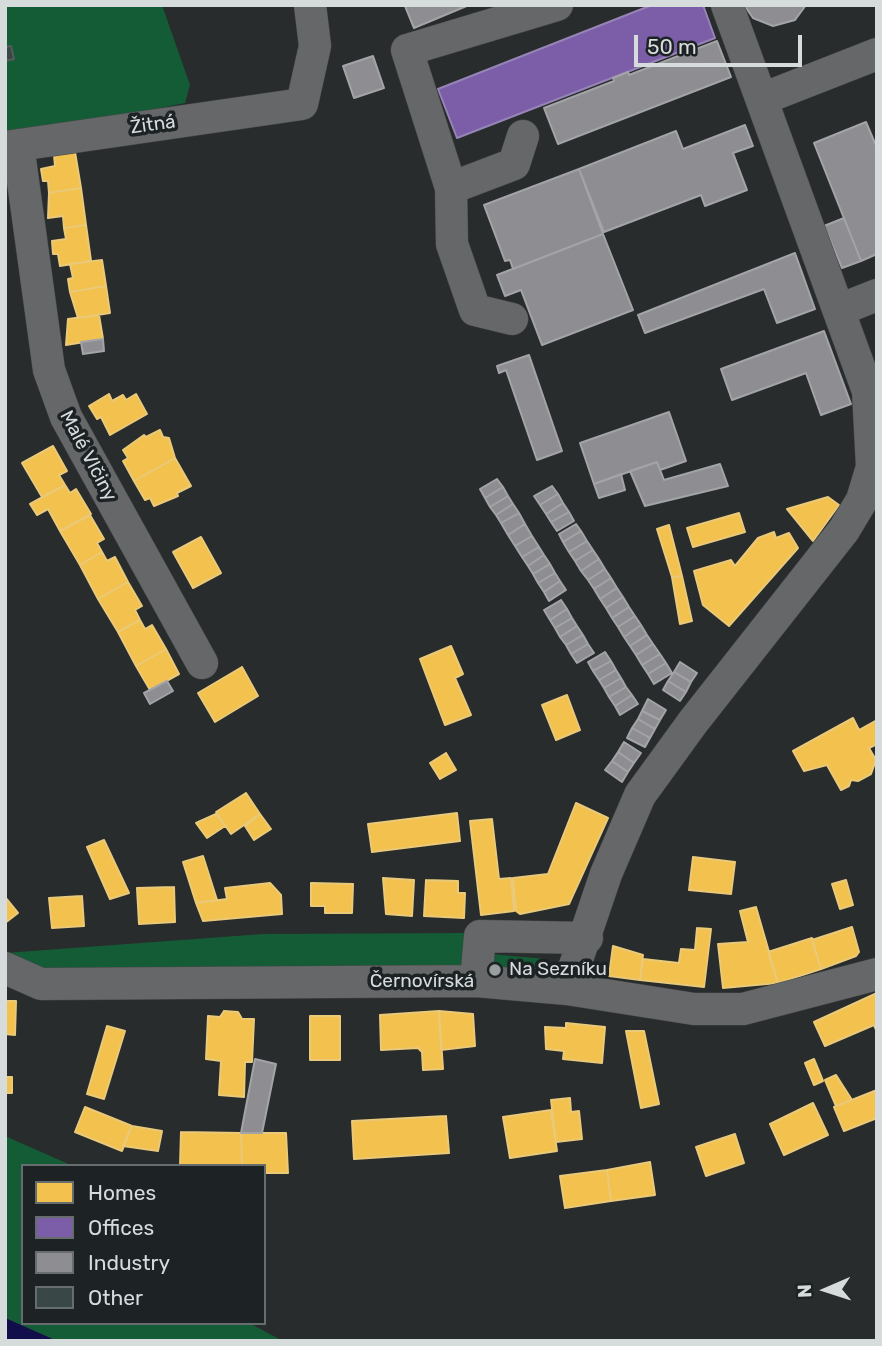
<!DOCTYPE html>
<meta charset="utf-8">
<style>
body{margin:0}
#map{position:relative;width:882px;height:1346px;overflow:hidden;background:#292c2d;font-family:Rubik,sans-serif}
canvas{display:block}
.frame{position:absolute;inset:0;border:7px solid #d6dbdc;pointer-events:none}
.legend{position:absolute;left:21px;top:1164px;width:245px;height:161px;box-sizing:border-box;background:#1d2325;border:2px solid #676d6e;margin:0;padding:9px 12px;list-style:none;font-size:21px;color:#d6dbdc}
.legend li{display:flex;align-items:center;gap:14px;height:35px}
.legend b{width:35px;border:2px solid #676d6e}
.north{position:absolute;left:791px;top:1255px;width:70px;height:70px;-webkit-text-stroke:5px #1d2325;paint-order:stroke;rotate:267deg;font-size:19px;font-weight:700;line-height:28px;text-align:center;color:#d6dbdc}
.north::after{content:'';display:block;margin:auto;width:24px;height:32px;background:#d6dbdc;clip-path:polygon(50% 0,100% 100%,50% 72%,0 100%)}
.scale{position:absolute;left:634px;top:35px;width:168px;height:32px;box-sizing:border-box;border:4px solid #d6dbdc;border-top:0;padding-left:9px;font-size:21px;line-height:24px;white-space:nowrap;color:#d6dbdc;-webkit-text-stroke:5px #1d2325;paint-order:stroke}
</style>
<div id="map">
<canvas width="882" height="1346"></canvas>
<div class="frame"></div>
<ul class="legend">
<li><b style="height:19px;background:#f2c14e"></b>Homes</li>
<li><b style="height:19px;background:#7b5ea7"></b>Offices</li>
<li><b style="height:19px;background:#8d8d92"></b>Industry</li>
<li><b style="height:19px;background:#394847"></b>Other</li>
</ul>
<div class="north">N</div>
<div class="scale">50 m</div>
</div>
<script>
const c = document.querySelector('canvas').getContext('2d');
c.lineJoin = 'round';
function paint(path, color) { c.fillStyle = color; c.fill(path, 'evenodd'); }
const toPath = rows => new Path2D(rows.map(r => 'M' + r).join(''));
function stroke(path, color, width, dash) { c.strokeStyle = color; c.lineWidth = width; c.lineCap = dash ? 'butt' : 'round'; c.setLineDash(dash || []); c.stroke(path); }
function drawText(font, color, halo, rows, align = 'center') {
  c.font = font + ' Rubik,sans-serif'; c.lineWidth = 7; c.setLineDash([]); c.textBaseline = 'middle'; c.strokeStyle = halo; c.fillStyle = color; for (const [text, x, y, turn = 0] of rows) {
    c.save(); c.translate(x, y); c.rotate((+turn || 0) * Math.PI / 180); c.textAlign = isNaN(turn) ? turn : align; if (halo) c.strokeText(text, 0, 0); c.fillText(text, 0, 0); c.restore();
  }
}
paint(toPath([
 [5,5,162,5,190,85,185,103,87,123,5,133],
 [263,934,464,933,463,968,41,971,5,953],
 [490,954,547,959,555,967,555,975,493,974],
 [5,1136,73,1166,23,1166,23,1323,249,1323,283,1341,57,1341,5,1318]
]), '#135c36');
paint(toPath([
 [5,1318,57,1341,5,1341]
]), '#110e4b');
const homes = toPath([
 [75,152,81,188,49,193,48,181,43,181,41,169,55,166,54,155,75,152],
 [81,188,86,225,64,228,63,216,48,218,49,193,81,188],
 [86,225,91,261,60,266,58,254,53,254,52,241,66,239,64,228,86,225],
 [102,260,106,286,70,292,68,279,73,278,70,264,102,260],
 [106,286,110,313,78,318,70,292,106,286],
 [99,315,103,339,66,345,68,319,99,315],
 [109,394,112,401,123,395,126,400,136,394,147,414,110,435,101,417,97,419,89,406,109,394],
 [160,430,163,437,169,438,175,458,134,481,123,461,128,458,123,450,144,435,146,437,160,430],
 [53,446,67,471,59,475,65,485,42,497,22,463,53,446],
 [175,458,191,486,177,493,178,496,154,506,150,498,145,500,134,481,175,458],
 [65,485,70,493,76,489,91,514,60,531,48,509,37,515,30,504,65,485],
 [828,497,839,505,813,541,787,509,828,497],
 [739,513,745,532,693,547,687,528,739,513],
 [90,515,104,539,97,543,102,552,80,565,60,531,90,515],
 [669,525,682,576,672,577,657,529,669,525],
 [774,532,776,538,789,533,798,548,729,626,703,605,694,571,731,560,735,566,758,538,774,532],
 [201,537,221,573,193,588,173,552,201,537],
 [102,552,107,561,115,557,128,582,98,599,80,565,102,552],
 [682,576,692,621,680,624,672,577,682,576],
 [128,582,142,606,135,610,140,620,118,632,98,599,128,582],
 [140,620,145,629,152,625,166,649,136,666,118,632,140,620],
 [451,646,463,674,455,678,471,715,445,725,420,659,451,646],
 [166,649,179,674,150,690,136,666,166,649],
 [242,667,258,696,215,722,198,693,242,667],
 [567,695,580,730,556,740,542,705,567,695],
 [853,718,859,730,877,720,877,744,869,748,876,760,871,774,858,781,851,780,849,786,841,790,827,765,804,771,793,751,853,718],
 [446,753,456,770,440,779,430,763,446,753],
 [246,793,260,814,231,834,216,812,246,793],
 [576,803,608,818,569,904,520,914,516,911,513,878,548,874,576,803],
 [457,813,460,841,372,852,368,824,457,813],
 [216,814,225,826,207,838,196,823,216,814],
 [260,814,271,829,254,840,245,826,260,814],
 [492,819,499,879,511,878,514,911,481,915,470,821,492,819],
 [104,840,129,893,110,899,87,847,104,840],
 [203,856,217,900,196,903,183,862,203,856],
 [693,857,735,862,731,894,689,890,693,857],
 [383,878,414,880,412,916,386,914,383,878],
 [426,880,458,881,458,893,465,893,464,918,424,916,426,880],
 [846,880,853,905,840,909,832,884,846,880],
 [270,883,281,895,282,914,203,921,196,903,227,899,225,888,270,883],
 [311,883,353,884,352,913,325,913,325,906,311,906,311,883],
 [174,887,175,922,139,924,137,888,174,887],
 [82,896,84,926,52,928,49,898,82,896],
 [5,897,18,913,5,923,5,897],
 [756,907,778,983,723,988,718,944,748,942,740,911,756,907],
 [852,927,859,952,856,956,821,969,812,940,852,927],
 [697,928,711,929,704,987,640,980,643,959,679,963,681,949,695,950,697,928],
 [812,938,821,969,778,983,768,952,812,938],
 [613,946,643,955,640,980,609,976,613,946],
 [877,993,877,1032,874,1025,825,1046,814,1022,877,993],
 [5,1001,16,1001,15,1035,5,1034,5,1001],
 [224,1011,238,1012,242,1019,254,1019,252,1062,245,1062,244,1097,219,1095,221,1061,206,1059,208,1016,220,1017,224,1011],
 [439,1011,443,1069,423,1070,422,1052,418,1048,381,1050,380,1015,439,1011],
 [439,1011,473,1014,475,1046,441,1050,439,1011],
 [310,1016,340,1016,340,1060,310,1060,310,1016],
 [566,1023,605,1027,602,1063,563,1059,564,1051,546,1049,545,1027,566,1028,566,1023],
 [107,1026,125,1031,104,1099,87,1094,107,1026],
 [626,1031,644,1031,659,1104,641,1108,626,1031],
 [814,1059,823,1081,814,1085,805,1063,814,1059],
 [836,1075,852,1100,836,1106,825,1080,836,1075],
 [5,1077,12,1077,12,1093,5,1093,5,1077],
 [877,1090,877,1118,844,1131,834,1107,877,1090],
 [570,1098,571,1112,579,1111,582,1139,556,1142,551,1100,570,1098],
 [813,1103,828,1135,784,1155,770,1124,813,1103],
 [85,1107,132,1126,122,1151,75,1132,85,1107],
 [551,1110,557,1151,510,1158,503,1117,551,1110],
 [446,1116,449,1153,354,1159,352,1121,446,1116],
 [132,1126,162,1131,158,1151,123,1146,132,1126],
 [181,1132,241,1133,242,1166,180,1166,181,1132],
 [241,1133,286,1133,288,1173,264,1173,264,1166,242,1166,241,1133],
 [735,1134,744,1163,706,1176,696,1147,735,1134],
 [650,1162,655,1195,611,1201,607,1170,650,1162],
 [607,1170,611,1201,565,1208,560,1176,607,1170]
]);
paint(homes, '#f2c14e');
stroke(homes, '#eac979', 2);
const offices = toPath([
 [652,5,703,5,715,38,457,138,438,89,652,5]
]);
paint(offices, '#7b5ea7');
stroke(offices, '#9684b7', 2);
const industry = toPath([
 [408,5,469,5,414,28,405,6,408,5],
 [744,5,806,5,795,20,773,26,753,18,744,5],
 [717,41,731,77,558,144,544,108,614,81,613,78,628,72,629,75,717,41],
 [373,56,384,88,354,98,343,66,373,56],
 [866,122,877,148,877,254,861,261,814,143,866,122],
 [745,125,753,146,733,153,747,190,705,206,701,195,604,232,579,169,676,131,683,149,745,125],
 [579,169,603,234,513,269,510,260,505,261,484,205,579,169],
 [844,218,861,261,842,268,824,226,844,218],
 [603,234,633,310,542,345,521,290,505,296,497,275,603,234],
 [795,253,815,309,777,323,764,289,645,333,638,315,795,253],
 [824,331,851,404,821,415,806,373,732,400,721,369,824,331],
 [103,339,104,351,83,354,81,342,103,339],
 [529,355,562,451,537,460,506,370,499,373,497,366,529,355],
 [669,412,686,461,660,470,657,462,594,484,580,443,669,412],
 [657,462,664,480,720,464,728,486,645,506,630,471,657,462],
 [621,474,625,490,599,498,594,484,621,474],
 [497,479,503,487,485,498,480,489,497,479],
 [552,486,558,494,540,505,534,496,552,486],
 [503,487,508,496,490,507,485,498,503,487],
 [558,494,563,503,546,514,540,505,558,494],
 [508,496,513,504,496,515,490,507,508,496],
 [563,503,569,512,551,522,546,514,563,503],
 [513,504,519,513,501,523,496,515,513,504],
 [569,512,574,521,557,531,551,522,569,512],
 [519,513,525,524,508,535,501,523,519,513],
 [525,524,532,536,515,546,508,535,525,524],
 [576,524,581,531,563,542,559,534,576,524],
 [581,531,587,541,569,552,563,542,581,531],
 [532,536,539,547,522,557,515,546,532,536],
 [587,541,593,550,575,561,569,552,587,541],
 [539,547,544,555,528,566,522,557,539,547],
 [593,550,599,559,581,571,575,561,593,550],
 [544,555,550,564,533,574,528,566,544,555],
 [599,559,605,569,588,580,581,571,599,559],
 [550,564,555,573,538,583,533,574,550,564],
 [605,569,611,578,594,589,588,580,605,569],
 [555,573,560,581,544,592,538,583,555,573],
 [611,578,617,588,600,599,594,589,611,578],
 [560,581,566,590,549,601,544,592,560,581],
 [617,588,623,597,606,608,600,599,617,588],
 [623,597,629,607,612,618,606,608,623,597],
 [561,600,567,609,550,620,544,610,561,600],
 [629,607,635,616,618,627,612,618,629,607],
 [567,609,572,618,555,628,550,620,567,609],
 [635,616,641,625,624,637,618,627,635,616],
 [572,618,577,626,560,637,555,628,572,618],
 [641,625,647,635,630,646,624,637,641,625],
 [577,626,583,635,566,645,560,637,577,626],
 [583,635,588,644,571,654,566,645,583,635],
 [647,635,653,644,636,655,630,646,647,635],
 [588,644,594,653,577,663,571,654,588,644],
 [653,644,660,654,642,665,636,655,653,644],
 [605,652,611,661,593,671,588,662,605,652],
 [660,654,666,663,648,674,642,665,660,654],
 [611,661,616,670,599,680,593,671,611,661],
 [680,662,697,673,691,682,674,672,680,662],
 [666,663,672,673,654,684,648,674,666,663],
 [616,670,621,678,604,688,599,680,616,670],
 [674,672,691,682,686,692,668,681,674,672],
 [621,678,626,687,609,697,604,688,621,678],
 [167,681,173,691,150,704,144,693,167,681],
 [668,681,686,692,680,701,663,690,668,681],
 [626,687,632,695,615,706,609,697,626,687],
 [632,695,638,704,620,715,615,706,632,695],
 [648,699,666,710,660,720,642,711,648,699],
 [642,711,660,720,655,729,638,719,642,711],
 [638,719,655,729,650,738,632,728,638,719],
 [632,728,650,738,645,747,627,738,632,728],
 [624,742,641,753,634,763,618,752,624,742],
 [618,752,634,763,628,772,612,761,618,752],
 [612,761,628,772,622,782,605,770,612,761],
 [255,1059,276,1064,262,1133,241,1133,255,1059]
]);
paint(industry, '#8d8d92');
stroke(industry, '#a3a4a8', 2);
const building = toPath([
 [11,46,14,59,5,61,5,47,11,46]
]);
paint(building, '#394847');
stroke(building, '#585b5b', 2);
const minor = toPath([
 [762,99,877,54],
 [18,145,49,370,66,417,202,663],
 [5,147,302,104,315,46,310,5],
 [451,188,514,164,523,136],
 [839,310,877,295],
 [512,319,475,310,452,244,451,188,407,50,557,5],
 [5,968,41,984,476,981,567,989,694,1009,743,1009,877,974],
 [476,981,480,936,587,938],
 [567,989,606,874,640,795,693,722,844,530,862,500,872,467,868,391,727,5]
]);
stroke(minor, '#464848', 33);
stroke(minor, '#656768', 32);
for (const [x, y, r, color] of [
 [495,970,7,"#999e9f"]
]) { const dot = new Path2D(); dot.arc(x, y, r, 0, 2 * Math.PI); c.fillStyle = color; c.fill(dot); stroke(dot, '#1d2325', 2.5); }
drawText('19px', '#d6dbdc', '#1d2325', [
 ["Žitná",153,125,-8],
 ["Malé Vlčiny",88,456,62],
 ["Černovírská",422,982]
]);
drawText('19px', '#d6dbdc', '#1d2325', [
 ["Na Sezníku",509,970]
], 'left');
</script>
